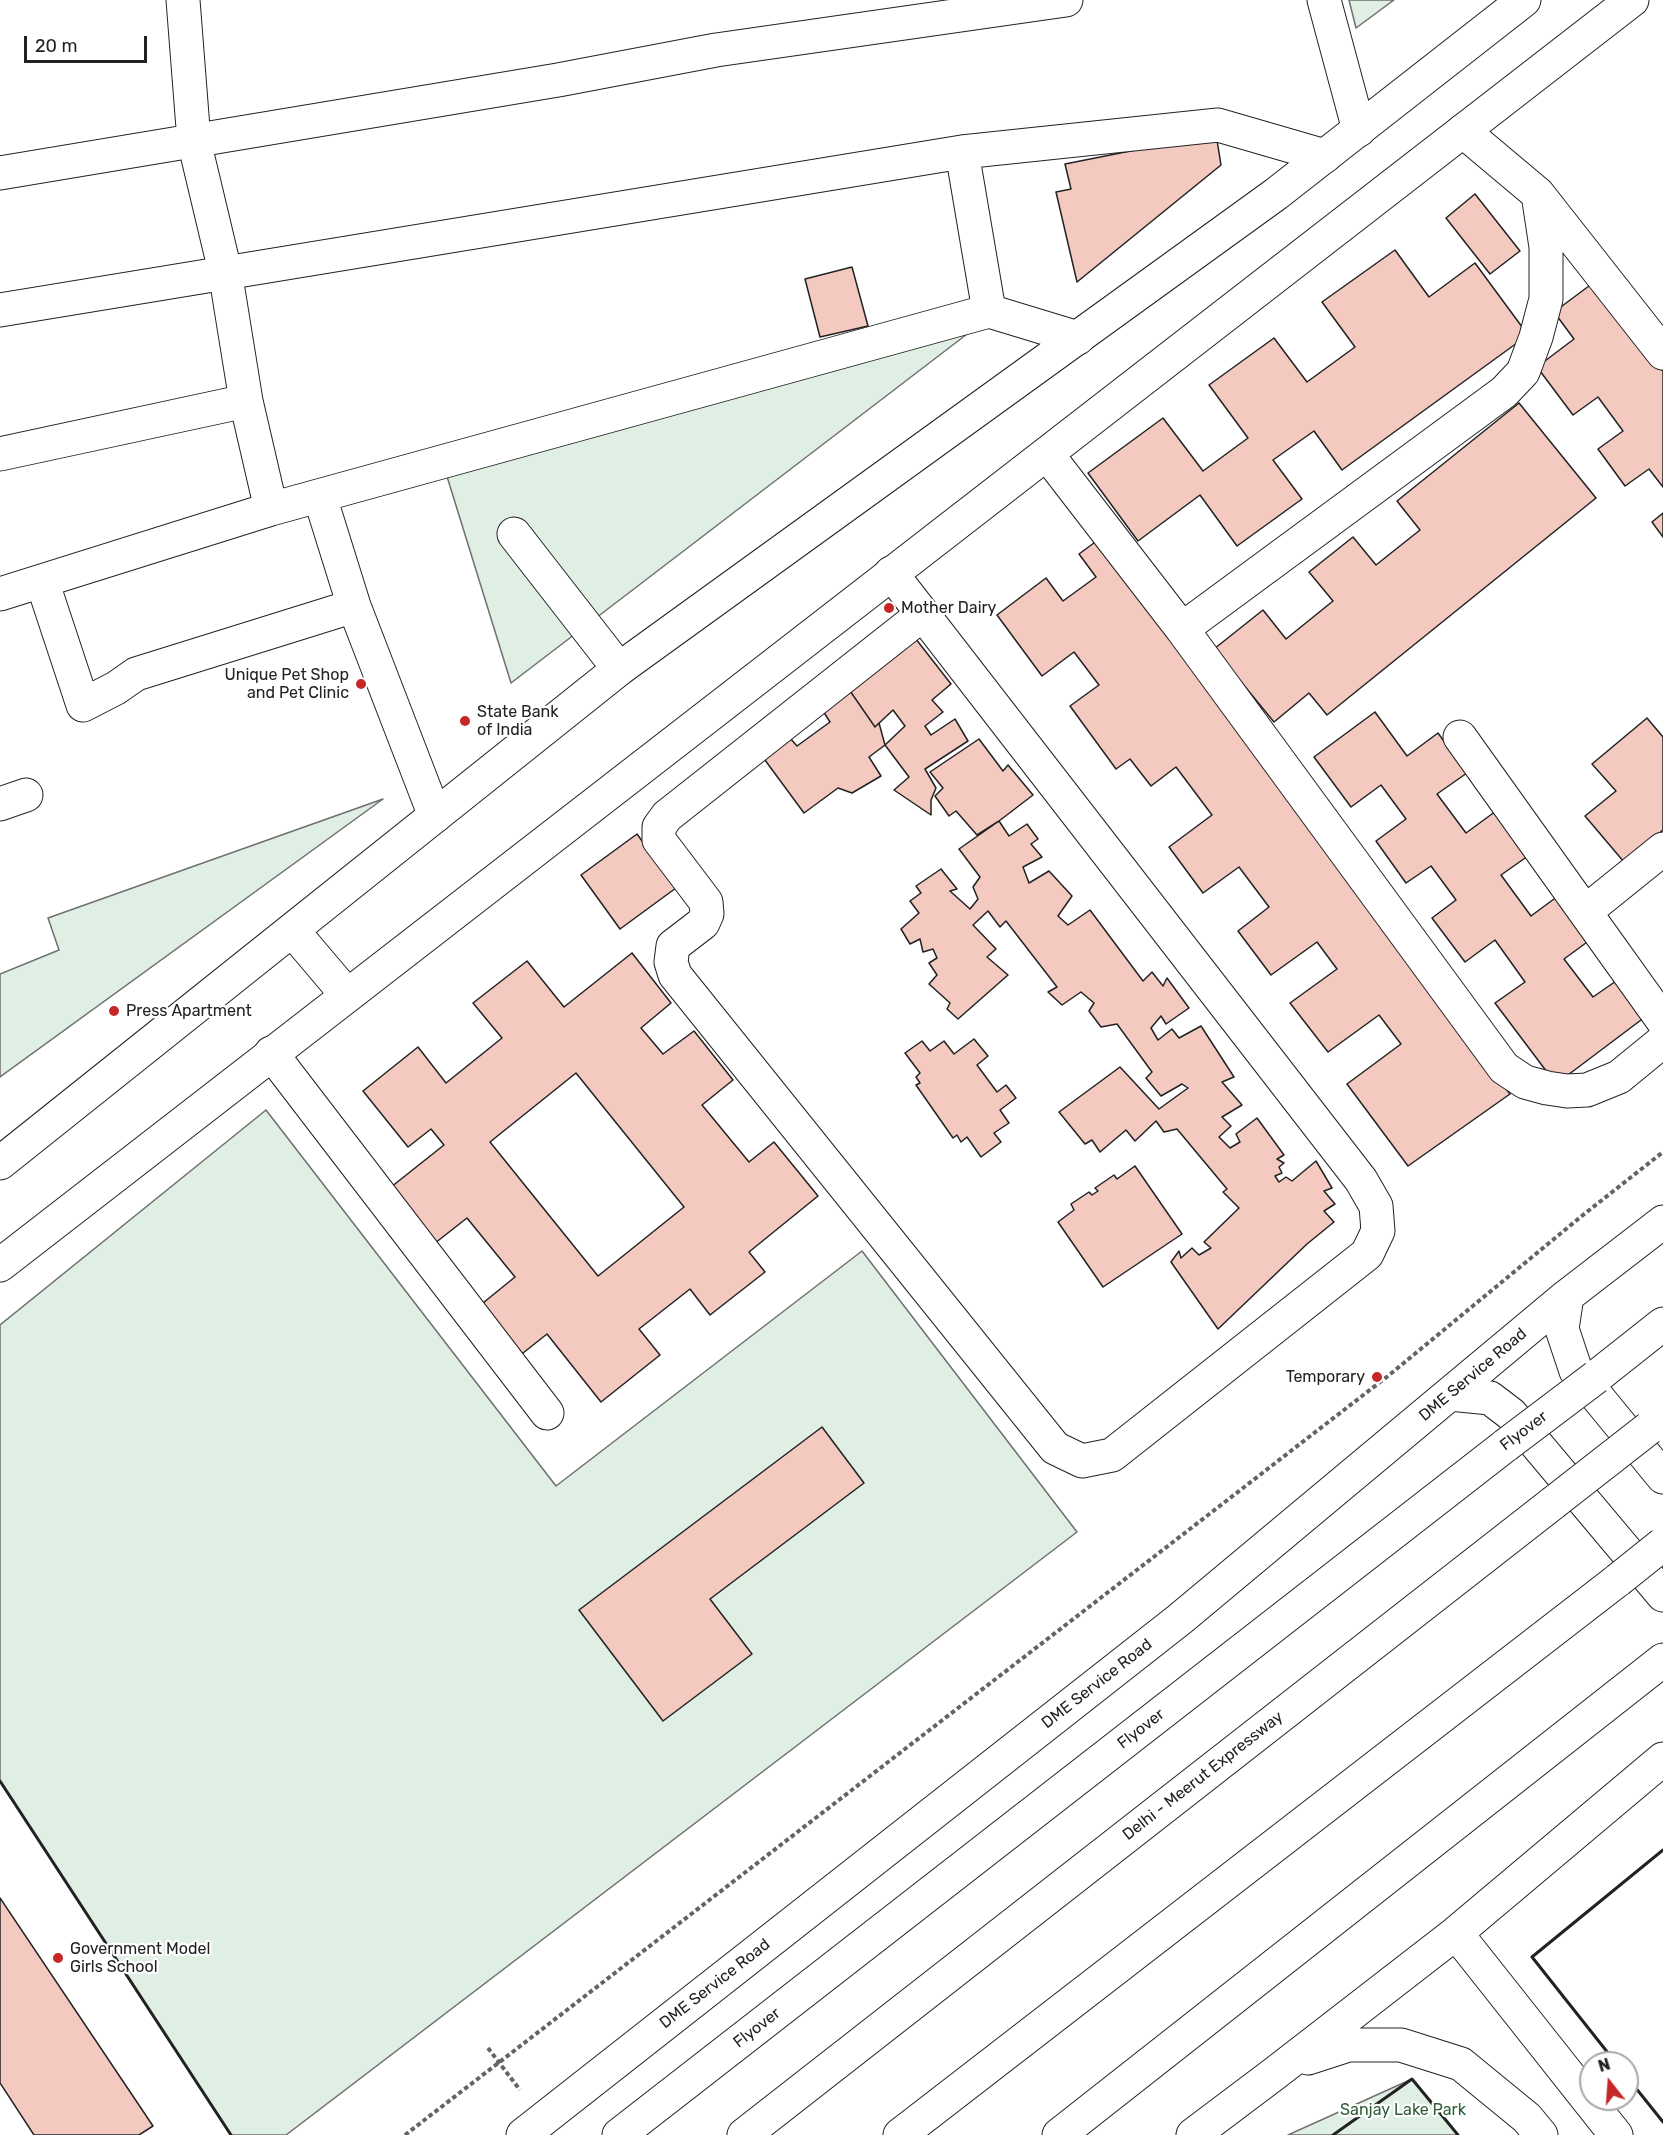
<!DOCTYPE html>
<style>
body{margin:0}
#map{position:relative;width:1663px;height:2135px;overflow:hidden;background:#fff;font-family:Rubik,sans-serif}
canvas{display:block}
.north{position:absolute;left:1579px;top:2051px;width:60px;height:60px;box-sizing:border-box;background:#fff;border:2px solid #a7a7a7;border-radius:50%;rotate:343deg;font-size:16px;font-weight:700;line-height:24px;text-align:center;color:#222}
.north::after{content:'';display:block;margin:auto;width:21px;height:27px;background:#c62828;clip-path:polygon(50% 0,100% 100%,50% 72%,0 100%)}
.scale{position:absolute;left:24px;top:36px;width:123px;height:27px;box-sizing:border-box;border:3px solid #222;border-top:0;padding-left:8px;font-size:18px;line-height:21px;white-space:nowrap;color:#222;-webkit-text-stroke:4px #fff;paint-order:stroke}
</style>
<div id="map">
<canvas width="1663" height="2135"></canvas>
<div class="north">N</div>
<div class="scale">20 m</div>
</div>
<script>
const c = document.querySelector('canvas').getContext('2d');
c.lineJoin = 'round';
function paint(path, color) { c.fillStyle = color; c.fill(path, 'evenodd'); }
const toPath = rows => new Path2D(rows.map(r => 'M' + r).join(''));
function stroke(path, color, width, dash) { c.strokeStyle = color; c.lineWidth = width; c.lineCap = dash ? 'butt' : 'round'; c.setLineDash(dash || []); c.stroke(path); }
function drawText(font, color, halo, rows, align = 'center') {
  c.font = font + ' Rubik,sans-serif'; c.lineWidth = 4.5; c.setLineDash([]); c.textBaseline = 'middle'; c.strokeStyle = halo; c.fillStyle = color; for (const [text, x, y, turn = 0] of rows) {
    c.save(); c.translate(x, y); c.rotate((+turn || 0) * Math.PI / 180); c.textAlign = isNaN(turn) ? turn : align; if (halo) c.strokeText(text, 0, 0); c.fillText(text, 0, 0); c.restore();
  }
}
const green = toPath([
 [1349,0,1394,0,1356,28,1349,0],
 [975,328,511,683,445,470,975,328],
 [383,799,0,1077,0,974,59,950,48,918,383,799],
 [266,1110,556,1486,862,1251,1077,1532,286,2135,231,2135,0,1781,0,1325,266,1110],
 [1412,2079,1458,2135,1288,2135,1412,2079]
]);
paint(green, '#e0efe3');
stroke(green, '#6f6f6f', 1.5);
const building = toPath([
 [1216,134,1221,165,1077,282,1056,192,1071,189,1065,164,1216,134],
 [1475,194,1520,251,1490,274,1446,218,1475,194],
 [1395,250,1429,297,1475,263,1528,335,1342,470,1314,431,1273,460,1302,499,1237,546,1200,495,1138,541,1088,473,1163,418,1203,471,1248,438,1209,385,1274,338,1307,382,1355,347,1322,302,1395,250],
 [852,267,868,326,820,337,805,279,852,267],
 [1597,280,1663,371,1663,487,1649,469,1625,486,1598,449,1623,431,1598,397,1573,415,1537,367,1574,339,1554,312,1597,280],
 [1519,403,1596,498,1327,715,1309,693,1274,722,1214,649,1263,610,1286,639,1333,601,1309,572,1353,537,1376,565,1420,530,1397,501,1519,403],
 [1663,513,1663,537,1652,522,1663,513],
 [1102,537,1510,1094,1408,1166,1347,1084,1401,1044,1379,1015,1328,1052,1290,1003,1337,969,1317,942,1271,975,1238,931,1269,907,1239,867,1203,893,1169,847,1212,815,1176,767,1151,786,1130,759,1116,769,1070,706,1099,685,1074,652,1042,676,997,615,1046,578,1063,601,1096,577,1079,554,1102,537],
 [912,634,951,684,932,700,943,712,925,726,931,735,955,719,968,741,925,769,936,788,931,800,931,815,894,790,909,777,885,745,905,726,893,710,875,727,848,688,912,634],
 [848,688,875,727,879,723,885,745,869,757,881,776,852,793,838,788,804,813,762,756,783,730,797,746,830,722,818,703,848,688],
 [1375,712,1407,756,1438,733,1467,773,1437,794,1466,833,1496,811,1528,856,1501,875,1531,916,1558,896,1590,940,1564,959,1593,997,1619,979,1645,1017,1556,1084,1495,1003,1525,982,1495,940,1465,962,1432,918,1456,900,1431,866,1406,883,1376,841,1406,819,1381,785,1351,807,1314,757,1375,712],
 [1647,718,1663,737,1663,830,1624,862,1585,816,1616,791,1592,764,1647,718],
 [979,739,1003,771,1008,765,1033,795,999,821,977,835,956,811,949,816,935,796,943,788,930,772,979,739],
 [999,821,1009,836,1027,824,1038,839,1031,844,1042,857,1023,867,1029,883,1049,871,1072,896,1058,916,1068,925,1090,910,1143,981,1152,972,1163,986,1167,978,1189,1008,1166,1024,1161,1016,1151,1028,1158,1040,1172,1029,1179,1038,1201,1026,1234,1077,1222,1082,1242,1105,1222,1117,1231,1126,1219,1137,1230,1148,1240,1142,1236,1134,1257,1118,1284,1155,1277,1159,1284,1163,1279,1167,1282,1173,1275,1176,1279,1182,1286,1177,1292,1181,1316,1161,1332,1188,1324,1191,1335,1204,1324,1211,1334,1222,1307,1244,1218,1329,1171,1262,1179,1251,1181,1258,1192,1248,1199,1255,1211,1248,1204,1242,1239,1208,1223,1192,1227,1189,1177,1129,1164,1132,1156,1121,1135,1141,1126,1130,1100,1152,1092,1140,1085,1144,1059,1112,1120,1067,1159,1109,1188,1088,1182,1084,1161,1096,1146,1078,1152,1072,1117,1024,1101,1027,1089,1011,1094,1003,1081,992,1062,1005,1048,992,1057,987,1006,921,1000,927,988,911,973,925,996,949,987,957,1008,975,958,1019,947,1009,950,1003,929,984,937,975,929,963,937,958,933,949,923,952,920,939,910,944,901,929,919,913,910,901,921,893,916,886,941,869,957,889,950,891,970,909,978,899,973,887,980,877,959,849,999,821],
 [637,834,676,888,620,929,581,875,637,834],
 [632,953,671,1003,641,1028,663,1054,694,1031,733,1080,702,1105,749,1162,774,1142,818,1196,749,1252,765,1272,710,1315,690,1289,639,1329,660,1355,601,1402,547,1334,518,1357,478,1307,515,1277,467,1218,430,1247,386,1191,444,1145,431,1129,408,1147,363,1091,418,1047,446,1083,502,1038,473,1003,527,961,564,1007,632,953],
 [576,1073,684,1207,598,1276,490,1142,576,1073],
 [974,1039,988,1056,977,1065,997,1092,1006,1085,1016,1098,1000,1110,1009,1123,994,1133,1001,1142,981,1157,967,1137,961,1142,957,1135,953,1138,916,1085,920,1083,916,1077,920,1073,905,1053,922,1041,930,1051,944,1041,954,1054,974,1039],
 [1135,1166,1182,1234,1103,1287,1058,1222,1074,1210,1071,1204,1089,1192,1092,1195,1098,1191,1095,1188,1114,1175,1117,1179,1135,1166],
 [822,1427,864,1483,710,1599,752,1654,663,1721,579,1610,822,1427],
 [0,1898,153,2126,139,2135,34,2135,0,2083,0,1898]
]);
paint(building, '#f3c9c0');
stroke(building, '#222', 1.5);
const minor = toPath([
 [183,0,194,141,225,271,246,401,271,509],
 [1324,0,1359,130],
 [1463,131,1538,194,1663,353],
 [962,152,989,311,1078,338],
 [0,173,558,80,716,50,1066,0],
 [0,310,962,152,1218,125,1325,156],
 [0,454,246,401],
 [1047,454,1182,629,1504,1068,1525,1082,1547,1088,1567,1091,1587,1090,1619,1077,1663,1041],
 [320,497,354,606,435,816],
 [514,534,619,669],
 [891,573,915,604,1361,1180,1376,1206,1378,1231,1367,1254,1112,1455,1082,1461,1055,1448,675,975,671,962,673,946,703,923,707,914,706,902,659,840,659,827,667,816,923,614],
 [42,581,83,705,116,688,136,674,354,606],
 [0,594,271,509,989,311],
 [1182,629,1504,392,1523,372,1536,337,1546,299,1546,247,1538,194],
 [1460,737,1585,912],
 [0,804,26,795],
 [1663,849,1585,912,1663,1021],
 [271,1053,547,1413],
 [1567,1296,1562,1329,1576,1371,1663,1477],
 [1450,1394,1490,1398,1511,1414,1663,1595],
 [1456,1933,1616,2135],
 [1308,2058,1348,2045,1401,2045,1461,2064,1527,2118,1541,2135],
 [523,2135,1180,1619,1567,1296,1663,1222],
 [1193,2135,1274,2074,1456,1933,1663,1759]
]);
const major = toPath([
 [292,930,347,995],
 [0,1163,619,669,1276,194,1524,0],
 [0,1265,1632,0]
]);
const highway = toPath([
 [1596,1377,1663,1324],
 [619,2135,1506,1445],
 [744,2135,1553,1503],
 [900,2135,1618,1580],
 [1059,2135,1663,1660]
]);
stroke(minor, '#222', 35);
stroke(major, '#222', 35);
stroke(highway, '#222', 35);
stroke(toPath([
 [488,2048,520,2090],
 [405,2135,1388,1376,1583,1215,1663,1152]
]), '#646464', 4, [4.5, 3]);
stroke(minor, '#fff', 33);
stroke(major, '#fff', 33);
stroke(highway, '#fff', 33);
const highwayBridge = toPath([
 [1506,1445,1596,1377],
 [1553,1503,1649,1428],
 [1618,1580,1663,1544]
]);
stroke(highwayBridge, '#222', 35, []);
stroke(highwayBridge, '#fff', 33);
stroke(toPath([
 [0,1781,231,2135],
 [1616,2063,1532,1957,1663,1850],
 [1627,2077,1663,2122],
 [1333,2135,1412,2079,1458,2135]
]), '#222', 3);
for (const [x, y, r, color] of [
 [889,608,6,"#c62828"],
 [361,684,6,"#c62828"],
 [465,721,6,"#c62828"],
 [114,1011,6,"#c62828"],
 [1377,1377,6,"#c62828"],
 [58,1958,6,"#c62828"]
]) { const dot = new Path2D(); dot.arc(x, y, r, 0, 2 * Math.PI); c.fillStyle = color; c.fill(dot); stroke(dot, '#fff', 2); }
drawText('16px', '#222', '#fff', [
 ["Mother Dairy",901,608],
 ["Unique Pet Shop",349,675,"right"],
 ["and Pet Clinic",349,693,"right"],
 ["State Bank",477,712],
 ["of India",477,730],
 ["Press Apartment",126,1011],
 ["Temporary",1365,1377,"right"],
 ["Government Model",70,1949],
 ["Girls School",70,1967]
], 'left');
drawText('16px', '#222', '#fff', [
 ["DME Service Road",1473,1375,-40],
 ["Flyover",1524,1431,-37],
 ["DME Service Road",1097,1684,-38],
 ["Flyover",1141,1729,-38],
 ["Delhi - Meerut Expressway",1203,1776,-38],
 ["DME Service Road",715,1984,-38],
 ["Flyover",757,2028,-38]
]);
drawText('16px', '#2f5e38', '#fff', [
 ["Sanjay Lake Park",1403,2110]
]);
</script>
